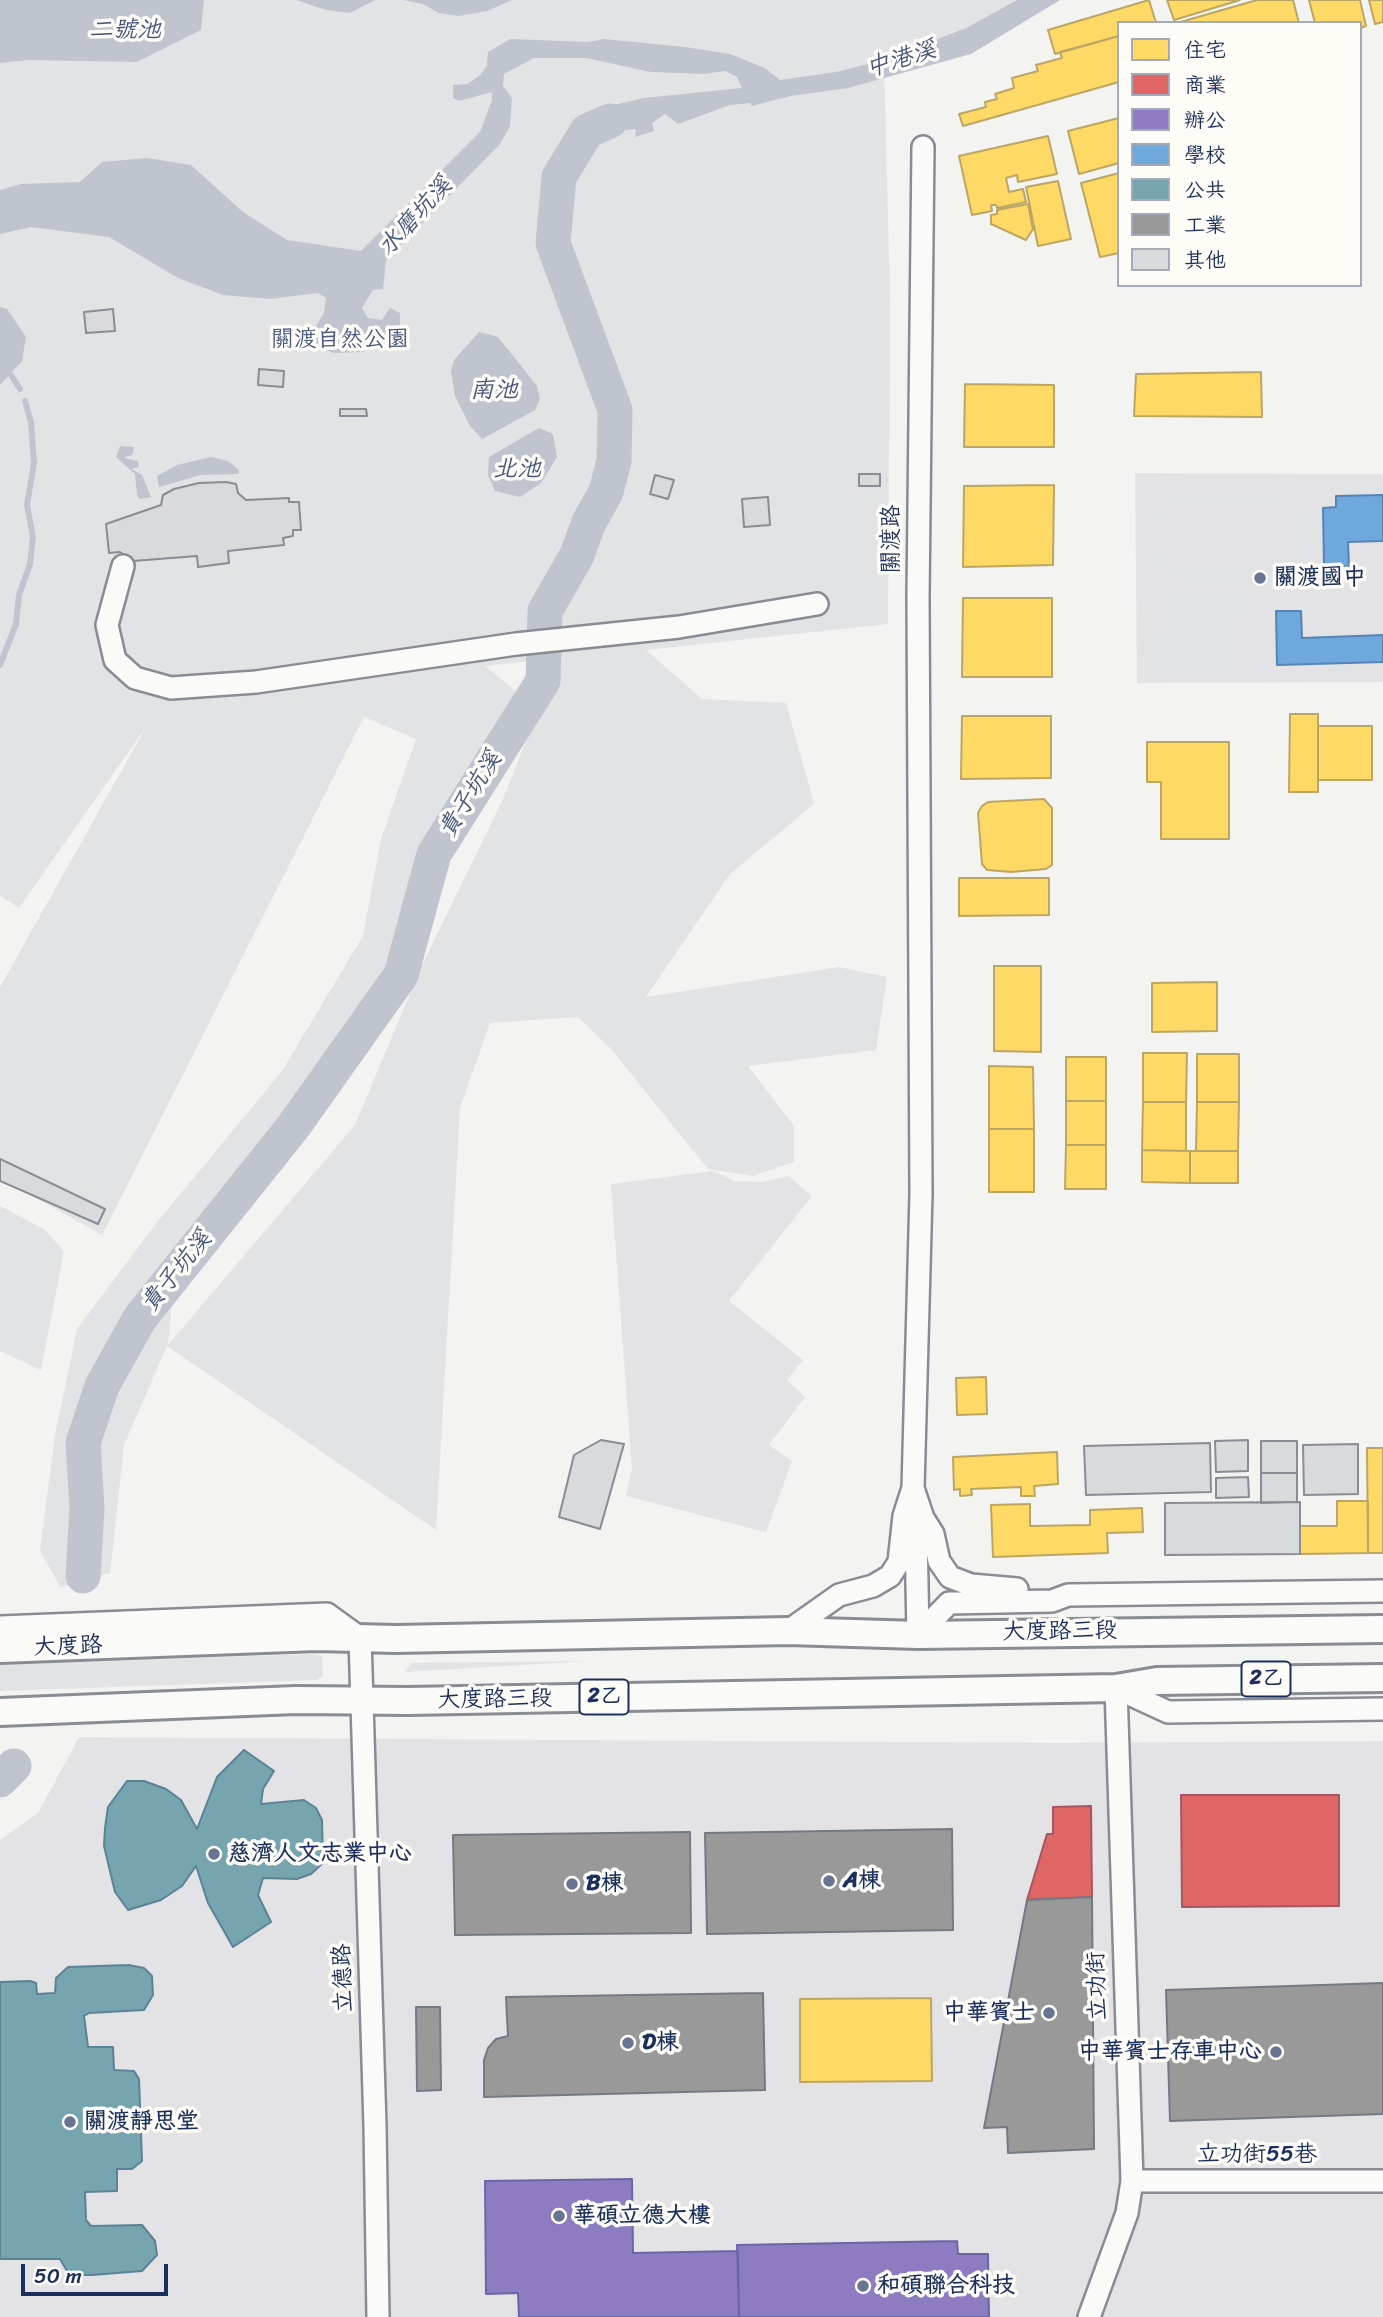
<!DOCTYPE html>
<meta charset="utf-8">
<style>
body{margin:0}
#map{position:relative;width:1383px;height:2317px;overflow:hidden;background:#f3f3f2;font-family:Sriracha,"LXGW WenKai TC",sans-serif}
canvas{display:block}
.legend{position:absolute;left:1117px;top:21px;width:245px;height:266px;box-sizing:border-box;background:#fdfcf7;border:2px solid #a3aaba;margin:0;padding:9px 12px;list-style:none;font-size:21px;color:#1b2f5e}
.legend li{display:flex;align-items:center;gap:14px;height:35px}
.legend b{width:35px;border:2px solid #a3aaba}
.scale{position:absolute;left:21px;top:2264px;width:147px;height:32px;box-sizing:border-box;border:4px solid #1b2f5e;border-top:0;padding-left:9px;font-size:21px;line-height:24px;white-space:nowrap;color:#1b2f5e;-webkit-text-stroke:5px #fdfcf7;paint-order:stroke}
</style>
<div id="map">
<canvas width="1383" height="2317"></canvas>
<ul class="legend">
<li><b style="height:19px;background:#ffd966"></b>住宅</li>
<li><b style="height:19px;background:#e06666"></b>商業</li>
<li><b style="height:19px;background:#8e7cc3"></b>辦公</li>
<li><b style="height:19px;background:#6fa8dc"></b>學校</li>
<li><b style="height:19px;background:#76a5af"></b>公共</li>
<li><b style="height:19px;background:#999"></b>工業</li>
<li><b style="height:19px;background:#d9dadb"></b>其他</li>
</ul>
<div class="scale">50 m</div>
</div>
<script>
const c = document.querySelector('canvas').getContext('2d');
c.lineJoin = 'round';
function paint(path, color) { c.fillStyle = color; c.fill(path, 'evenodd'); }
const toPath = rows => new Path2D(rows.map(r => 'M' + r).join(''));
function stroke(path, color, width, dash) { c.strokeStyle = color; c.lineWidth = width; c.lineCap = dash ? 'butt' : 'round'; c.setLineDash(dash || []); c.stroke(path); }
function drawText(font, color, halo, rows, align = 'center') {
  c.font = font + ' Sriracha,"LXGW WenKai TC",sans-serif'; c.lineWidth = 7; c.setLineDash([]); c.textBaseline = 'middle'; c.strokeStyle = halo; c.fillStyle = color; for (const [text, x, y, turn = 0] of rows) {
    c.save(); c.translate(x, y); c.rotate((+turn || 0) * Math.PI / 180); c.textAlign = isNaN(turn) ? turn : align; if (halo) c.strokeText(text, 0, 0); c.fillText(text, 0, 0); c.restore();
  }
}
paint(toPath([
 [1135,473,1383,474,1383,682,1137,683],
 [713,1171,735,1181,762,1182,788,1176,812,1196,729,1301,803,1360,787,1380,805,1397,769,1445,792,1461,766,1532,626,1496,632,1469,611,1184],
 [79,1737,1059,1743,1383,1741,1383,2317,0,2317,0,1840,38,1813]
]), '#e3e3e5');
paint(toPath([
 [0,0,1017,0,966,28,884,60,890,299,888,624,646,650,702,699,786,703,814,804,730,874,646,997,839,967,887,977,876,1050,748,1066,794,1126,794,1162,753,1176,708,1169,611,1049,578,1017,490,1023,460,1108,436,1530,167,1346,124,1445,110,1573,60,1587,40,1550,55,1435,77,1329,158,1221,282,1071,363,936,381,839,416,739,364,717,102,1235,0,1178,0,987,146,727,19,908,0,896],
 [559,658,503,799,422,965,355,1125,168,1345,177,1248,285,1126,382,977,423,866,522,696,485,666],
 [1281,490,1309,510,1316,531,1314,551,1306,567,1296,576,1278,584,1176,583,1158,574,1148,562,1144,537,1146,519,1161,498,1172,493],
 [1275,504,1287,512,1296,537,1293,550,1273,566,1182,567,1166,555,1161,532,1164,522,1169,515,1185,506],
 [1154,588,1247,588,1244,676,1151,678],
 [0,1206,44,1229,64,1251,41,1370,0,1351],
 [315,1654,322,1656,323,1676,317,1680,0,1691,0,1665],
 [589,1661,405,1672,411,1663]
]), '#e2e3e5');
paint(toPath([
 [0,0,204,0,201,30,137,62,28,60,0,63],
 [296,0,375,0,350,13,326,10],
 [403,0,512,0,487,11,458,16,439,13,423,4],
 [1017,0,1060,0,971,54,848,88,790,96,752,106,750,103,730,105,678,124,665,114,652,123,654,131,635,137,636,129,607,132,595,143,575,149,575,135,580,122,605,107,644,98,742,88,737,77,725,71,704,74,651,72,586,58,534,58,504,74,503,86,512,98,510,126,500,144,386,260,383,289,373,290,362,308,368,318,382,320,390,308,400,313,400,329,362,352,334,353,317,347,310,336,324,313,326,298,318,293,270,299,223,295,178,278,109,237,31,227,0,234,0,190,21,184,80,182,102,162,147,158,191,165,243,212,287,240,361,251,480,132,492,100,492,92,459,101,453,98,453,85,468,84,480,75,487,66,488,52,510,39,588,42,604,39,685,47,730,54,765,68,780,80,836,72,884,60,966,28],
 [0,307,7,309,26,337,22,361,0,385],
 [479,332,498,337,537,386,540,399,535,410,482,439,470,426,455,396,451,371,454,360],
 [539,428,553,434,557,457,541,483,520,497,495,491,488,475,489,457],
 [120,446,134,447,132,455,124,458,138,461,139,467,132,469,142,475,151,497,140,499,137,495,135,474,116,457],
 [211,457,228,461,239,470,238,474,201,475,159,487,157,476,177,465]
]), '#c0c4ce');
const homes = toPath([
 [1149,0,1156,23,1119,23,1119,36,1055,54,1048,30,1149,0],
 [1167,0,1240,0,1174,20,1167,0],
 [1257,0,1293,0,1299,23,1177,23,1257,0],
 [1309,0,1360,0,1366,26,1360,28,1360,23,1315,23,1309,0],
 [1369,0,1383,0,1383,22,1375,24,1369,0],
 [1119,36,1119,82,963,126,959,114,986,107,985,102,997,99,995,94,1014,88,1012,78,1038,71,1036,65,1062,58,1060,52,1119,36],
 [1119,118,1119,163,1079,174,1068,131,1119,118],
 [1048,136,1057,174,1018,182,1017,175,1006,178,1009,192,1023,189,1026,202,997,208,996,205,991,205,992,211,972,215,959,156,1048,136],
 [1119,173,1119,253,1100,257,1081,183,1119,173],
 [1058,181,1071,239,1038,246,1026,187,1058,181],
 [1028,204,1033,229,1026,240,991,224,991,215,997,214,997,210,1028,204],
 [1261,372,1262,417,1134,416,1136,374,1261,372],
 [965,384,1054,385,1054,447,964,447,965,384],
 [1054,485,1053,565,963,567,964,486,1054,485],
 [963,598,1052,598,1052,677,962,677,963,598],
 [1290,714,1318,714,1318,792,1289,792,1290,714],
 [962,716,1051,716,1051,778,961,779,962,716],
 [1318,726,1372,726,1372,780,1318,780,1318,726],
 [1147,742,1229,742,1229,839,1161,839,1161,782,1147,782,1147,742],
 [1044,799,1052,808,1052,865,1046,869,1011,872,987,870,982,864,978,813,982,806,988,802,1044,799],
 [959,878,1049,878,1049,915,959,916,959,878],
 [994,966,1041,966,1041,1052,994,1051,994,966],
 [1217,982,1217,1031,1152,1032,1152,983,1217,982],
 [1143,1053,1187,1053,1186,1102,1143,1102,1143,1053],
 [1197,1054,1239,1054,1239,1102,1197,1102,1197,1054],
 [1066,1057,1106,1057,1106,1101,1066,1101,1066,1057],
 [989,1066,1033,1067,1034,1129,989,1129,989,1066],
 [1066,1101,1106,1101,1106,1145,1066,1145,1066,1101],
 [1143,1102,1186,1102,1186,1151,1142,1150,1143,1102],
 [1197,1102,1239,1102,1238,1151,1196,1151,1197,1102],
 [989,1129,1034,1129,1034,1192,989,1192,989,1129],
 [1066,1145,1106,1145,1106,1189,1065,1189,1066,1145],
 [1142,1150,1190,1151,1190,1183,1142,1182,1142,1150],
 [1190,1151,1238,1151,1238,1183,1190,1183,1190,1151],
 [986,1377,987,1414,957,1415,956,1378,986,1377],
 [1367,1448,1383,1448,1383,1553,1368,1553,1367,1448],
 [1057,1452,1058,1484,1034,1486,1035,1496,1021,1496,1021,1487,971,1489,972,1495,960,1496,960,1489,954,1490,953,1457,1057,1452],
 [1337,1501,1368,1501,1368,1553,1300,1554,1300,1526,1337,1526,1337,1501],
 [1030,1504,1030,1526,1090,1525,1090,1510,1142,1508,1143,1532,1107,1533,1108,1553,993,1557,991,1505,1030,1504],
 [931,1998,932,2081,800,2082,800,1999,931,1998]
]);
paint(homes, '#ffd966');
stroke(homes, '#bba664', 2);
const shops = toPath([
 [1181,1795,1339,1795,1339,1906,1182,1907,1181,1795],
 [1091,1806,1092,1897,1027,1900,1047,1834,1053,1834,1053,1807,1091,1806]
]);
paint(shops, '#e06666');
stroke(shops, '#a55664', 2);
const offices = toPath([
 [632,2179,633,2253,738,2251,739,2317,519,2317,518,2293,486,2294,485,2181,632,2179],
 [957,2241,958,2254,988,2254,989,2317,739,2317,737,2245,957,2241]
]);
paint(offices, '#8e7cc3');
stroke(offices, '#6c65a5', 2);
const schools = toPath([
 [1383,495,1383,541,1348,542,1349,566,1324,567,1323,508,1336,507,1336,496,1383,495],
 [1276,611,1301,611,1302,638,1383,635,1383,662,1277,665,1276,611]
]);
paint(schools, '#6fa8dc');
stroke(schools, '#5684b6', 2);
const public = toPath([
 [244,1750,274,1771,263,1789,261,1804,304,1800,316,1808,322,1820,323,1863,311,1874,297,1879,263,1878,258,1895,271,1922,233,1947,208,1903,196,1866,182,1886,161,1900,128,1910,115,1892,104,1846,105,1828,108,1807,127,1781,144,1781,166,1789,181,1800,197,1829,217,1777,244,1750],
 [128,1965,144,1968,152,1976,153,1995,144,2010,89,2013,84,2016,88,2047,113,2047,114,2070,134,2071,139,2079,142,2161,132,2169,117,2169,117,2191,85,2192,86,2220,91,2226,142,2225,155,2241,157,2255,142,2271,92,2275,77,2275,67,2271,60,2259,0,2259,0,1982,30,1981,36,1983,37,1994,55,1993,56,1978,68,1967,128,1965]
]);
paint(public, '#76a5af');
stroke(public, '#5b8297', 2);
const industry = toPath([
 [952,1829,953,1930,707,1934,705,1833,952,1829],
 [690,1832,691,1933,455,1935,453,1835,690,1832],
 [1092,1897,1094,2149,1008,2153,1007,2127,984,2128,1027,1900,1092,1897],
 [1383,1983,1383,2114,1170,2121,1166,1990,1383,1983],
 [763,1993,765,2090,484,2097,484,2060,488,2048,496,2039,508,2036,506,1997,763,1993],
 [416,2007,440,2007,441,2090,417,2091,416,2007]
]);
paint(industry, '#999');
stroke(industry, '#737987', 2);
stroke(toPath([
 [11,375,20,389],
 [0,665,16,624,19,595,30,564,33,537,27,505,34,463,31,422,25,401]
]), '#c0c4ce', 6);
stroke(toPath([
 [83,1576,87,1509,83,1443,102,1386,140,1318,293,1127,401,975,434,854,543,681,545,611,577,555,589,522,606,492,614,461,615,410,553,243,559,177,587,131,610,121],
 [0,1780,14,1766]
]), '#c0c4ce', 35);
const building = toPath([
 [113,309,115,331,86,333,84,312,113,309],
 [259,369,284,371,283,387,258,385,259,369],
 [340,409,366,409,367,416,340,416,340,409],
 [859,474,880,474,880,486,859,486,859,474],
 [655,475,674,480,668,499,650,494,655,475],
 [226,482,236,484,238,493,246,500,289,498,289,502,299,502,301,530,293,530,293,536,283,538,284,545,228,551,229,563,198,567,197,556,133,561,120,552,109,553,106,524,161,505,163,495,174,489,199,483,226,482],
 [768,497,770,525,744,527,742,499,768,497],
 [0,1159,105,1209,98,1224,0,1181,0,1159],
 [601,1440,624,1444,600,1529,559,1517,574,1455,601,1440],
 [1248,1440,1248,1471,1216,1472,1215,1441,1248,1440],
 [1261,1441,1297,1441,1297,1473,1261,1473,1261,1441],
 [1210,1443,1211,1492,1086,1495,1084,1446,1210,1443],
 [1358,1444,1358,1494,1304,1495,1303,1445,1358,1444],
 [1261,1473,1297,1473,1297,1502,1261,1503,1261,1473],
 [1248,1477,1249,1497,1216,1498,1216,1478,1248,1477],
 [1300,1502,1300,1554,1165,1555,1165,1503,1300,1502]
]);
paint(building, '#d9dadb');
stroke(building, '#888c94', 2);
const minor = toPath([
 [123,566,107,625,115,660,135,678,171,688,256,682,516,644,679,627,817,604],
 [913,1488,923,1518,933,1534,939,1561,950,1577,971,1585,1017,1589],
 [0,1627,327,1614,360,1638,375,2126,378,2317],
 [788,1631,839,1595,873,1586,890,1576,899,1562,904,1516,913,1488,921,1194,918,597,923,147],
 [918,1635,949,1603,1052,1601,1068,1595,1383,1591],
 [918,1635,916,1533,923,1518],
 [1132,2181,1383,2181],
 [1089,2317,1127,2213,1132,2181,1116,1688,1168,1712,1383,1709]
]);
const major = toPath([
 [0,1649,317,1637,396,1639,788,1631,918,1635,1383,1629],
 [0,1712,296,1700,408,1701,1116,1688,1157,1681,1383,1678]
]);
stroke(minor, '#888c94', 26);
stroke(major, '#888c94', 32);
stroke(minor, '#fafaf8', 21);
stroke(major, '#fafaf8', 26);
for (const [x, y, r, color] of [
 [1260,578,7,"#677492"],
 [214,1854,7,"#677492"],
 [829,1881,7,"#677492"],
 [572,1884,7,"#677492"],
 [1049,2013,7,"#677492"],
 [628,2043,7,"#677492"],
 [1276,2052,7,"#677492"],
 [70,2122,7,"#677492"],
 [559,2216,7,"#677492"],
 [863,2286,7,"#677492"]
]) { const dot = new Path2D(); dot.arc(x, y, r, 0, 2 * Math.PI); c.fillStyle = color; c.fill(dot); stroke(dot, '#fdfcf7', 2.5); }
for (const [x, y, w] of [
 [1266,1679,49],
 [604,1697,49]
]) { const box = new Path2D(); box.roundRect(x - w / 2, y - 17.5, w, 35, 5); c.fillStyle = '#fdfcf7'; c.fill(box); stroke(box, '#1b2f5e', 2); }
drawText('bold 21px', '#1b2f5e', null, [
 ["2乙",1266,1679],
 ["2乙",604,1697]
]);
drawText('23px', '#49597d', '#fdfcf7', [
 ["關渡自然公園",340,340]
]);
drawText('23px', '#1b2f5e', '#fdfcf7', [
 ["關渡路",892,539,-90],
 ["大度路三段",1060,1632,-1],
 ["大度路",68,1647,-2],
 ["大度路三段",495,1700,-1],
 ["立德路",344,1978,-92],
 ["立功街",1098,1986,-92],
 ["立功街55巷",1257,2155]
]);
drawText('bold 23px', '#1b2f5e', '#fdfcf7', [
 ["關渡國中",1274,578],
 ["慈濟人文志業中心",228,1854],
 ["A棟",843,1881],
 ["B棟",586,1884],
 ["中華賓士",1035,2013,"right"],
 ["D棟",642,2043],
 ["中華賓士存車中心",1262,2052,"right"],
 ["關渡靜思堂",84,2122],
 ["華碩立德大樓",573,2216],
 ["和碩聯合科技",877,2286]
], 'left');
drawText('italic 24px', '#46567b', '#fdfcf7', [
 ["二號池",125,31],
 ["中港溪",901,60,-17],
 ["水磨坑溪",416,217,-48],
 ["南池",494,391],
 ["北池",517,470],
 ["貴子坑溪",471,795,-58],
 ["貴子坑溪",177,1272,-51]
]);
</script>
